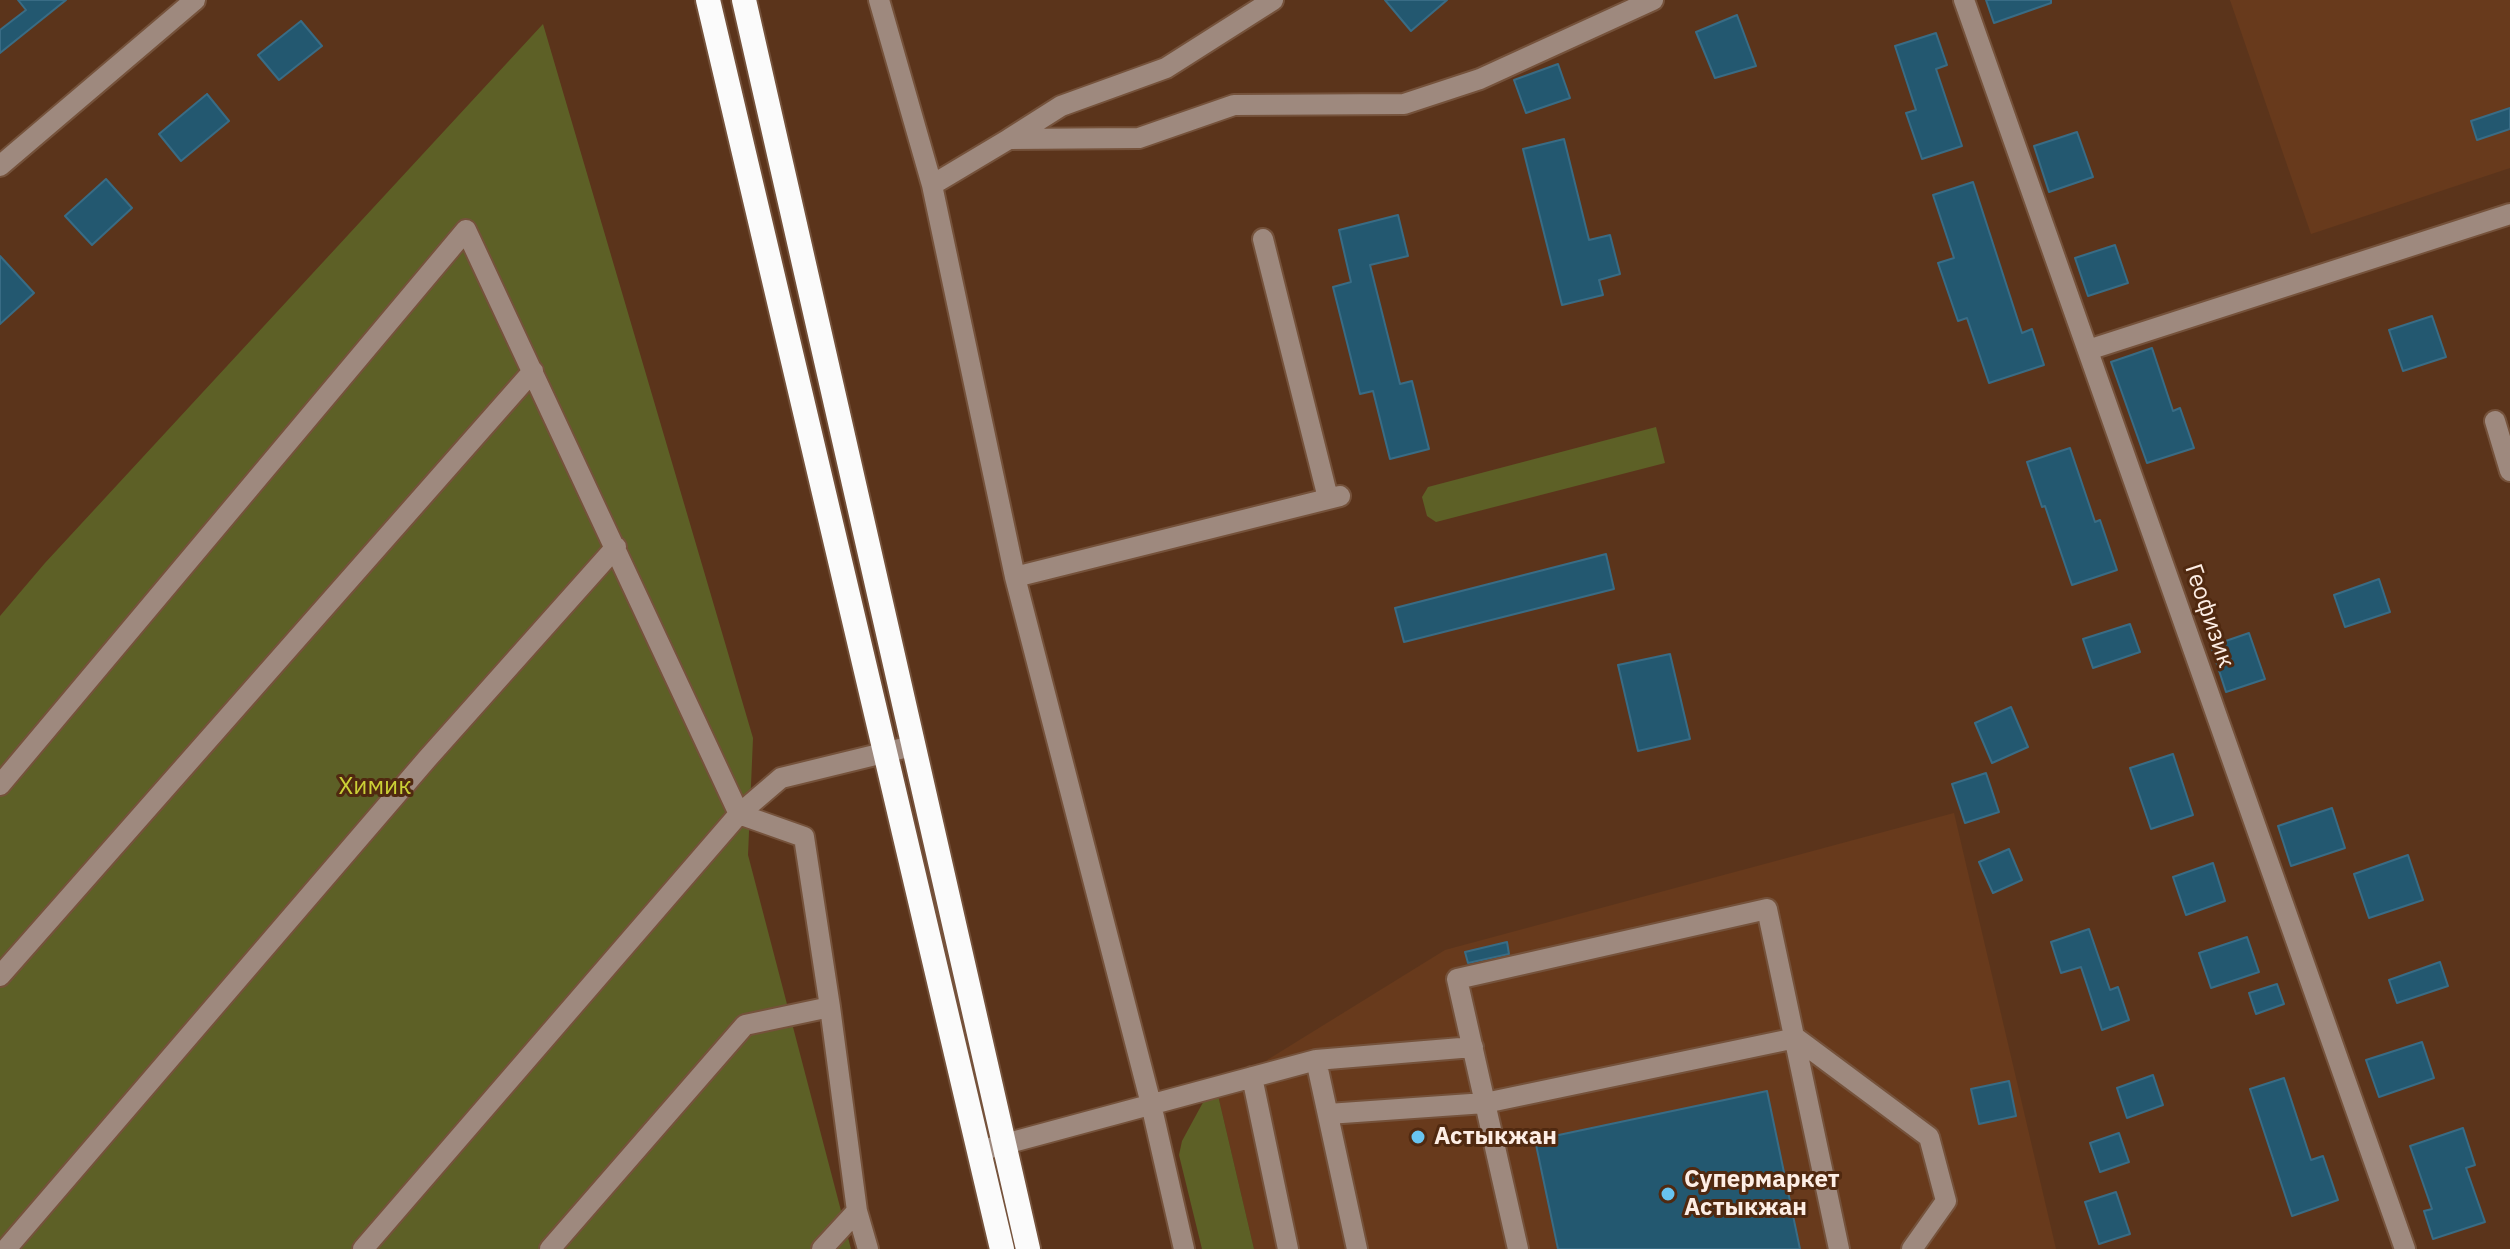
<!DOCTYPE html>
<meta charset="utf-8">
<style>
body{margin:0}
canvas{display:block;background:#5b341b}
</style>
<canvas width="2510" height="1249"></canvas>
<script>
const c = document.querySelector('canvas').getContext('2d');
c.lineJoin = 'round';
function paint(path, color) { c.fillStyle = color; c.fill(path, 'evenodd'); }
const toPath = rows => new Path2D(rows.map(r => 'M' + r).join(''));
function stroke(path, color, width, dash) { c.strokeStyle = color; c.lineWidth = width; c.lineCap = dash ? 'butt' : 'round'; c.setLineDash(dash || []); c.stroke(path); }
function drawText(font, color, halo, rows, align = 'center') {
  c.font = font + ' "IBM Plex Sans",sans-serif'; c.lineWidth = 6; c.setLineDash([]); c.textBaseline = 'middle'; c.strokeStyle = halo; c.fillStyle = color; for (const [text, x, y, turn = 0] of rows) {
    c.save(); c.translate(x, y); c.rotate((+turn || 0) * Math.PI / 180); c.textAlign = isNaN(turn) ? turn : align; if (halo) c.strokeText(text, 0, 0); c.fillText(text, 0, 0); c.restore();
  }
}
paint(toPath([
 [2230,0,2510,0,2510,168,2311,234],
 [1954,813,2056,1249,1254,1249,1217,1091,1445,950]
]), '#683a1c');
paint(toPath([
 [543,24,753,738,748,855,851,1249,0,1249,0,616,45,563],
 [1656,427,1665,463,1436,522,1427,516,1422,497,1428,487],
 [1217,1091,1254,1249,1202,1249,1179,1155,1182,1141,1207,1095]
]), '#5d6026');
const building = toPath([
 [18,0,66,0,0,53,0,30,26,10,18,0],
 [1385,0,1447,0,1411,31,1385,0],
 [1986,0,2051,0,2051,3,1994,23,1986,0],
 [1737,15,1756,66,1715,78,1696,32,1737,15],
 [301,21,322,46,279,80,258,55,301,21],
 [1936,33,1947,65,1936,69,1962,146,1922,159,1906,113,1916,110,1895,46,1936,33],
 [1558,64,1570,98,1526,113,1514,80,1558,64],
 [207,94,229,121,181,161,159,134,207,94],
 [2510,108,2510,129,2477,140,2471,121,2510,108],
 [2077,132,2093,177,2049,192,2034,146,2077,132],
 [1564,139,1589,240,1610,235,1620,274,1599,280,1603,295,1562,305,1523,149,1564,139],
 [106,179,132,208,92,245,65,216,106,179],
 [1973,182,2022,333,2032,329,2044,365,1989,383,1967,318,1958,321,1938,263,1954,258,1933,195,1973,182],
 [1398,215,1408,256,1370,265,1400,384,1412,381,1429,449,1390,459,1373,391,1360,394,1333,287,1351,282,1339,230,1398,215],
 [2115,245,2128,283,2088,296,2075,258,2115,245],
 [0,256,34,293,0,324,0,256],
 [2432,316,2446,357,2403,371,2389,330,2432,316],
 [2152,348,2173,411,2180,408,2194,448,2147,463,2111,362,2152,348],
 [2070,448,2095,522,2100,520,2117,570,2072,585,2045,506,2042,507,2027,462,2070,448],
 [1606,554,1614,589,1404,642,1395,608,1606,554],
 [2379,579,2390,612,2345,627,2334,595,2379,579],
 [2130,624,2140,652,2093,668,2083,639,2130,624],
 [2249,633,2265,679,2226,692,2211,646,2249,633],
 [1670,654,1690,739,1638,751,1618,665,1670,654],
 [2011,707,2028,747,1992,763,1975,723,2011,707],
 [2173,754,2193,815,2151,829,2130,768,2173,754],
 [1986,773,1999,812,1965,823,1952,784,1986,773],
 [2332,808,2345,848,2291,866,2278,826,2332,808],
 [2009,849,2022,880,1993,893,1979,862,2009,849],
 [2408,855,2423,900,2369,918,2354,874,2408,855],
 [2213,863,2225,901,2186,915,2173,877,2213,863],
 [2089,929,2110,990,2118,987,2129,1020,2102,1030,2081,967,2061,973,2051,942,2089,929],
 [2247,937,2259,972,2211,988,2199,953,2247,937],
 [1507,942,1509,954,1468,963,1465,952,1507,942],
 [2440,962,2448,986,2397,1003,2389,980,2440,962],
 [2277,984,2284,1004,2256,1014,2249,993,2277,984],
 [2422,1042,2434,1078,2379,1097,2366,1060,2422,1042],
 [2153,1075,2163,1105,2127,1118,2117,1088,2153,1075],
 [2284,1078,2311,1160,2323,1156,2338,1200,2292,1216,2250,1089,2284,1078],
 [2009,1081,2016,1116,1979,1124,1971,1089,2009,1081],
 [1767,1091,1800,1249,1558,1249,1535,1140,1767,1091],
 [2463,1128,2475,1165,2466,1168,2485,1222,2433,1239,2424,1211,2432,1209,2410,1146,2463,1128],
 [2119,1133,2129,1162,2100,1172,2090,1143,2119,1133],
 [2116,1192,2130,1234,2099,1244,2085,1202,2116,1192]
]);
paint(building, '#235870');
stroke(building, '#396c85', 2);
const minor = toPath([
 [879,0,932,185,1015,577,1151,1104,1184,1249],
 [1964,0,2405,1249],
 [1009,139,1061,106,1166,68,1273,0],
 [0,166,195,0],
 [932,185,1009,139,1139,138,1234,105,1404,104,1480,79,1653,0],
 [1263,239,1328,498],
 [2088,350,2510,214],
 [2495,421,2510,471],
 [1015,577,1340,496],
 [0,785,466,230,739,814,804,837,830,1007,857,1211,868,1249],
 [0,976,533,371],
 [1316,1060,1473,1047],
 [1252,1077,1288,1249],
 [1328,1114,1485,1103,1796,1038,1929,1137,1946,1201,1912,1249],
 [979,1151,1316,1060,1357,1249],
 [6,1249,427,759,616,547],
 [363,1249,739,814,781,778,912,746],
 [550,1249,745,1025,830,1007],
 [822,1249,857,1211],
 [1518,1249,1457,979,1767,909,1839,1249]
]);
const highway = toPath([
 [708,0,1002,1249],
 [744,0,1028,1249]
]);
stroke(minor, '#75523b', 24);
stroke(highway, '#75523b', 28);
stroke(minor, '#9e897e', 20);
stroke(highway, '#fbfbfb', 24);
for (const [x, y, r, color] of [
 [1418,1137,8,"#68c4f0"],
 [1668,1194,8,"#68c4f0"]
]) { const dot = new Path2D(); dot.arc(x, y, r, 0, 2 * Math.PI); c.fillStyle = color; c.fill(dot); stroke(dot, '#502910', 3); }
drawText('24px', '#fdeee5', '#502910', [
 ["Геофизик",2209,616,71]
]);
drawText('24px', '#cbd036', '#502910', [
 ["Химик",375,787]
]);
drawText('bold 24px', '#fdeee5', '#502910', [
 ["Астыкжан",1434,1137],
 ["Супермаркет",1684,1180],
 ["Астыкжан",1684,1208]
], 'left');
</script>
